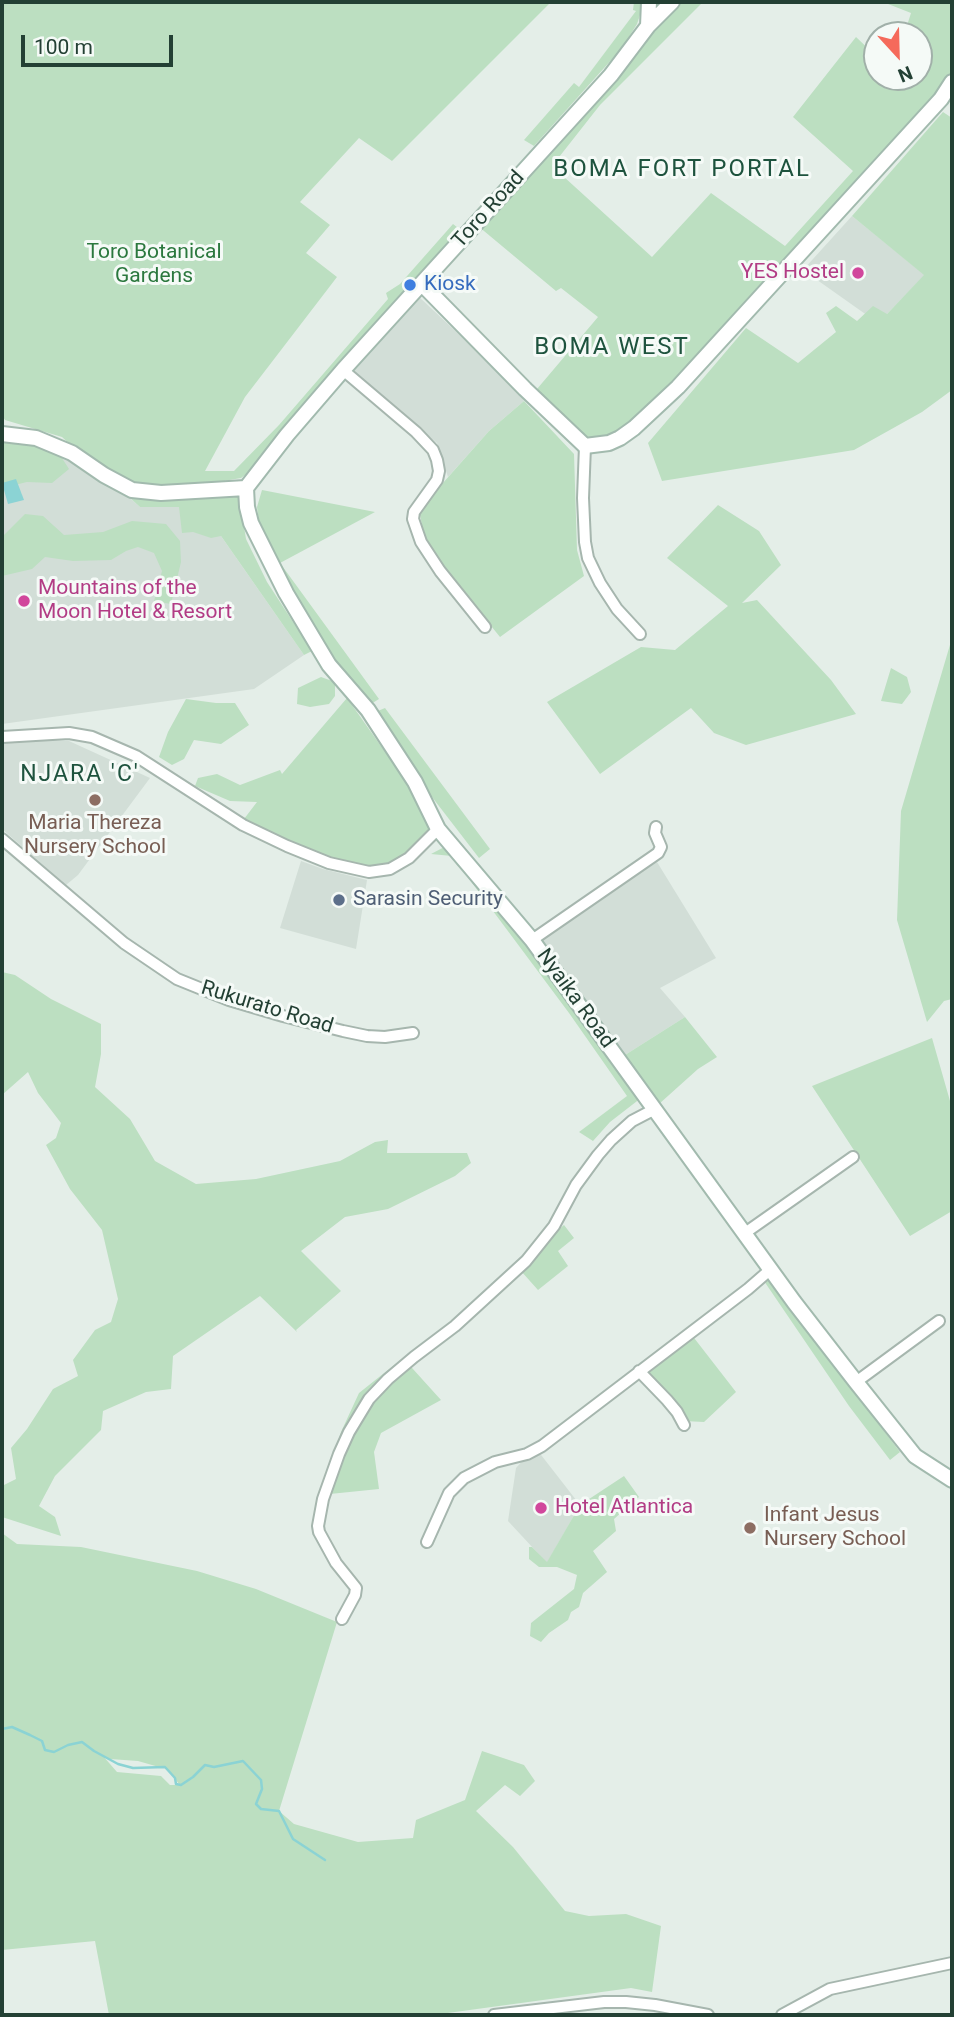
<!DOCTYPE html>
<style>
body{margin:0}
#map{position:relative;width:954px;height:2017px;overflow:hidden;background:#e4eee8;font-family:Roboto,sans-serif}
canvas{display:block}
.frame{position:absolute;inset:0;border:4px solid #234034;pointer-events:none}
.north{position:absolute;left:863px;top:21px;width:70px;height:70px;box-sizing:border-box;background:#f5faf7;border:2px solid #a1b0a9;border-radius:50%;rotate:158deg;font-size:19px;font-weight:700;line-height:28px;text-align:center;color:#234034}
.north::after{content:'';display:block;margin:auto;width:24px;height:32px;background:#f56a5b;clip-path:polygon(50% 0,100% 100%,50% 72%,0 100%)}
.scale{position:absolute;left:21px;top:35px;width:152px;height:32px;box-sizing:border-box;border:4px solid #234034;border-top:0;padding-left:9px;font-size:21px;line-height:24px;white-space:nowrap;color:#234034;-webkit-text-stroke:5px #f5faf7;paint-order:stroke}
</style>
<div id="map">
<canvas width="954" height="2017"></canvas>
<div class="frame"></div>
<div class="north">N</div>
<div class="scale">100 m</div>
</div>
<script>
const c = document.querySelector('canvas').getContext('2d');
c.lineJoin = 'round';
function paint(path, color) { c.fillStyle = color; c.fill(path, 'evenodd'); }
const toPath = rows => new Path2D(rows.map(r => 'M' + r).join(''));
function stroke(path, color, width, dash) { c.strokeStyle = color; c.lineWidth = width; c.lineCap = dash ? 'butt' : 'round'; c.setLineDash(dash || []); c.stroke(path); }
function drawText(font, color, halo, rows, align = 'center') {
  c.font = font + ' Roboto,sans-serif'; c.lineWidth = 6; c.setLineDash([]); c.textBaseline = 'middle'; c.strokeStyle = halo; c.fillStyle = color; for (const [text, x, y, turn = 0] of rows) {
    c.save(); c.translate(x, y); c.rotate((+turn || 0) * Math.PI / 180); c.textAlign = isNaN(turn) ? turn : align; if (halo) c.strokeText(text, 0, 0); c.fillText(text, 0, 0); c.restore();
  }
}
paint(toPath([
 [852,216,925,275,878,323,803,270],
 [418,296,510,382,524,401,489,431,448,477,437,443,352,370],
 [2,434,36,438,104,475,140,507,200,506,304,655,254,689,2,724],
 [18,739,69,741,150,778,78,875,66,885,2,829,2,741],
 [301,861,323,869,367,880,356,949,280,928],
 [657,862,716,958,660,988,685,1017,625,1055,539,939],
 [538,1451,580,1505,547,1563,508,1521,516,1468,527,1456]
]), '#d2ded7');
paint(toPath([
 [2,2,551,2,392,161,359,138,300,202,330,225,306,253,337,277,245,397,205,471,234,471,279,425,388,299,386,293,400,284,453,224,462,231,260,464,241,478,177,489,135,487,77,451,62,437,5,420,2,415],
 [634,2,643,2,641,12,637,24,622,48,534,146,524,140,574,83,579,87,636,11,633,10],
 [667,2,703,2,600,105,552,166,652,257,711,193,785,246,853,171,793,117,856,37,877,57,877,77,919,77,919,35,904,35,911,13,883,2,952,2,952,73,930,105,677,384,620,433,607,439,589,438,575,430,537,389,598,317,561,288,556,291,478,226],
 [943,112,952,118,952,390,922,412,854,450,662,481,648,443,746,328,798,363,836,332,826,313,836,306,857,321,873,306,887,314,924,275,852,216],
 [524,401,574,454,577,550,584,576,500,637,444,568,424,536,419,510,489,431],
 [2,441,35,444,58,452,69,469,52,483,27,482,2,488],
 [262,490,375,512,280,563,379,699,366,707,331,659,266,547,259,523,257,507],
 [239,496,246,539,267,582,312,651,304,655,221,536,211,538,193,532,182,533,179,507,140,507,129,497],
 [718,505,759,531,781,565,742,603,757,600,831,680,856,714,746,745,714,733,691,708,600,774,547,702,641,647,675,650,728,606,667,558],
 [25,514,43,516,64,535,103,532,132,521,166,524,180,541,181,562,171,604,154,601,162,571,154,553,138,547,126,551,111,560,73,561,45,557,32,569,2,576,2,537],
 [952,638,952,999,944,1001,927,1022,897,920,901,811],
 [891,668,907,677,911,692,902,704,881,701],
 [321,677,335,682,335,696,329,704,310,707,297,704,298,688],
 [347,698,441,831,391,862,386,869,320,858,244,819,257,802,230,801,195,786,198,778,217,774,240,785,280,770,282,774],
 [186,699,216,703,235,703,249,725,221,744,194,740,184,759,172,765,159,757,168,732],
 [385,708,490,849,479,858,422,784,373,713],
 [450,844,641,1098,610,1122,593,1141,579,1132,627,1096,569,1013,452,856,431,854],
 [2,972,15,975,51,999,101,1024,101,1054,95,1087,130,1119,155,1161,196,1184,256,1179,340,1161,375,1142,388,1140,387,1153,467,1153,471,1163,455,1176,388,1209,345,1217,301,1251,341,1291,296,1330,297,1332,260,1296,173,1356,171,1389,146,1392,103,1411,101,1430,55,1476,39,1506,55,1517,61,1536,2,1517,2,1486,16,1479,11,1448,27,1429,53,1389,78,1376,73,1360,95,1330,111,1322,118,1299,102,1230,70,1189,46,1145,56,1138,61,1123,38,1093,28,1072,2,1095],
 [685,1017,717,1057,698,1069,659,1104,625,1055],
 [932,1038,952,1108,952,1211,910,1236,812,1086],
 [564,1225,574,1238,558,1251,568,1266,538,1290,521,1271,477,1300],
 [769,1279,900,1452,890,1460,849,1406,764,1281],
 [691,1334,736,1392,704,1422,684,1421,644,1371],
 [403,1358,441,1400,381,1433,374,1452,379,1489,320,1495,341,1432,359,1393],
 [624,1476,639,1497,614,1519,616,1531,593,1551,607,1572,583,1593,579,1607,571,1612,568,1620,549,1633,541,1642,530,1636,531,1623,574,1589,577,1575,557,1567,539,1567,529,1559,529,1547,532,1547,547,1562,580,1505],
 [2,1533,17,1544,81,1547,197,1571,256,1589,337,1622,279,1811,294,1824,358,1842,413,1838,416,1820,465,1800,482,1751,524,1765,535,1781,520,1796,505,1785,476,1811,513,1847,565,1911,589,1916,626,1914,661,1926,652,1992,631,1988,433,2015,109,2015,95,1941,2,1950],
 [103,1756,110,1759,138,1761,159,1767,165,1767,180,1785,170,1785,161,1776,117,1772]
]), '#bcdfc1');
paint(toPath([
 [16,479,24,500,8,504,2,483]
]), '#8bd3d4');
stroke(toPath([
 [2,1729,12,1727,30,1735,42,1741,45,1750,54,1752,68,1745,82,1742,94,1751,118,1764,133,1768,165,1767,175,1778,176,1784,181,1785,193,1777,205,1765,214,1767,243,1761,261,1780,262,1789,256,1804,261,1809,279,1811,293,1839,325,1860]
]), '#8bd3d4', 2.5);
const street = toPath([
 [343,370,416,432,433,450,437,460,439,471,437,480,414,512,413,519,421,542,440,571,485,627],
 [585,446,583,498,585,542,588,558,600,583,617,609,640,634],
 [2,737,69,733,92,737,136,756,243,825,287,846,329,863,369,872,390,869,409,858,438,829],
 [2,839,124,943,177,979,229,1000,283,1016,343,1031,367,1036,385,1037,413,1033],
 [532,940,658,853,661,847,655,833,656,827],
 [745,1233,853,1157],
 [639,1371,667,1400,677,1412,684,1425],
 [856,1382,939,1321],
 [427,1542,449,1493,464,1478,495,1462,527,1454,542,1446,748,1289,771,1269],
 [342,1619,355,1595,356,1588,336,1563,319,1532,318,1526,323,1499,339,1454,349,1432,369,1399,388,1379,414,1357,455,1326,526,1261,554,1226,576,1185,598,1155,611,1140,632,1121,655,1109],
 [494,2015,604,2002,626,2002,655,2005,708,2015],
 [782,2015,830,1989,952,1963]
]);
const secondary = toPath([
 [648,26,649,2],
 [422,284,525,389,585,446,609,443,620,438,634,428,678,387,941,99,952,82],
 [2,434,36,438,72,453,104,475,132,490,161,493,246,488],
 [246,488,247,507,251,523,286,593,329,665,368,710,415,782,438,829,532,940,794,1302,856,1382,915,1456,952,1480],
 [246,488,287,435,343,370,611,75,648,26,672,2]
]);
stroke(street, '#a6b6ae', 14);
stroke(secondary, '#a2baae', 18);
stroke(street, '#fff', 10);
stroke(secondary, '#fff', 14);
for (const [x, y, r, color] of [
 [858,273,7,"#d1479c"],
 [410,285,7,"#3f7fe0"],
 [24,601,7,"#d1479c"],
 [95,800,7,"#8d6e63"],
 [339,900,7,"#5c6f8a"],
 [541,1508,7,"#d1479c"],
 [750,1528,7,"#8d6e63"]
]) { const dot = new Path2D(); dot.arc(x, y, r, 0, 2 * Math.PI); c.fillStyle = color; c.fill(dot); stroke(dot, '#f5faf7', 2.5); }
drawText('21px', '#234034', '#f5faf7', [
 ["Toro Road",489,210,-48],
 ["Nyaika Road",575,999,54],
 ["Rukurato Road",267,1008,17]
]);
drawText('21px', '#2b783e', '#f5faf7', [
 ["Toro Botanical",154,253],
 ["Gardens",154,277]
]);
drawText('21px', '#b23c85', '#f5faf7', [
 ["YES Hostel",844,273,"right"],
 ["Mountains of the",38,589],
 ["Moon Hotel & Resort",38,613],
 ["Hotel Atlantica",555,1508]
], 'left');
drawText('21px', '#366cbe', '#f5faf7', [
 ["Kiosk",424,285]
], 'left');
drawText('21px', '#785e54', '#f5faf7', [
 ["Maria Thereza",95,824],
 ["Nursery School",95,848],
 ["Infant Jesus",764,1516,"left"],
 ["Nursery School",764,1540,"left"]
]);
drawText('21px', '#4e5e75', '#f5faf7', [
 ["Sarasin Security",353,900]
], 'left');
c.letterSpacing = '2px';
drawText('23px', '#1e533e', '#f5faf7', [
 ["NJARA 'C'",80,775]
]);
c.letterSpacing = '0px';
c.letterSpacing = '2px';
drawText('24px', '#1e533e', '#f5faf7', [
 ["BOMA FORT PORTAL",682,170],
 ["BOMA WEST",612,348]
]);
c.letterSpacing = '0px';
</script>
